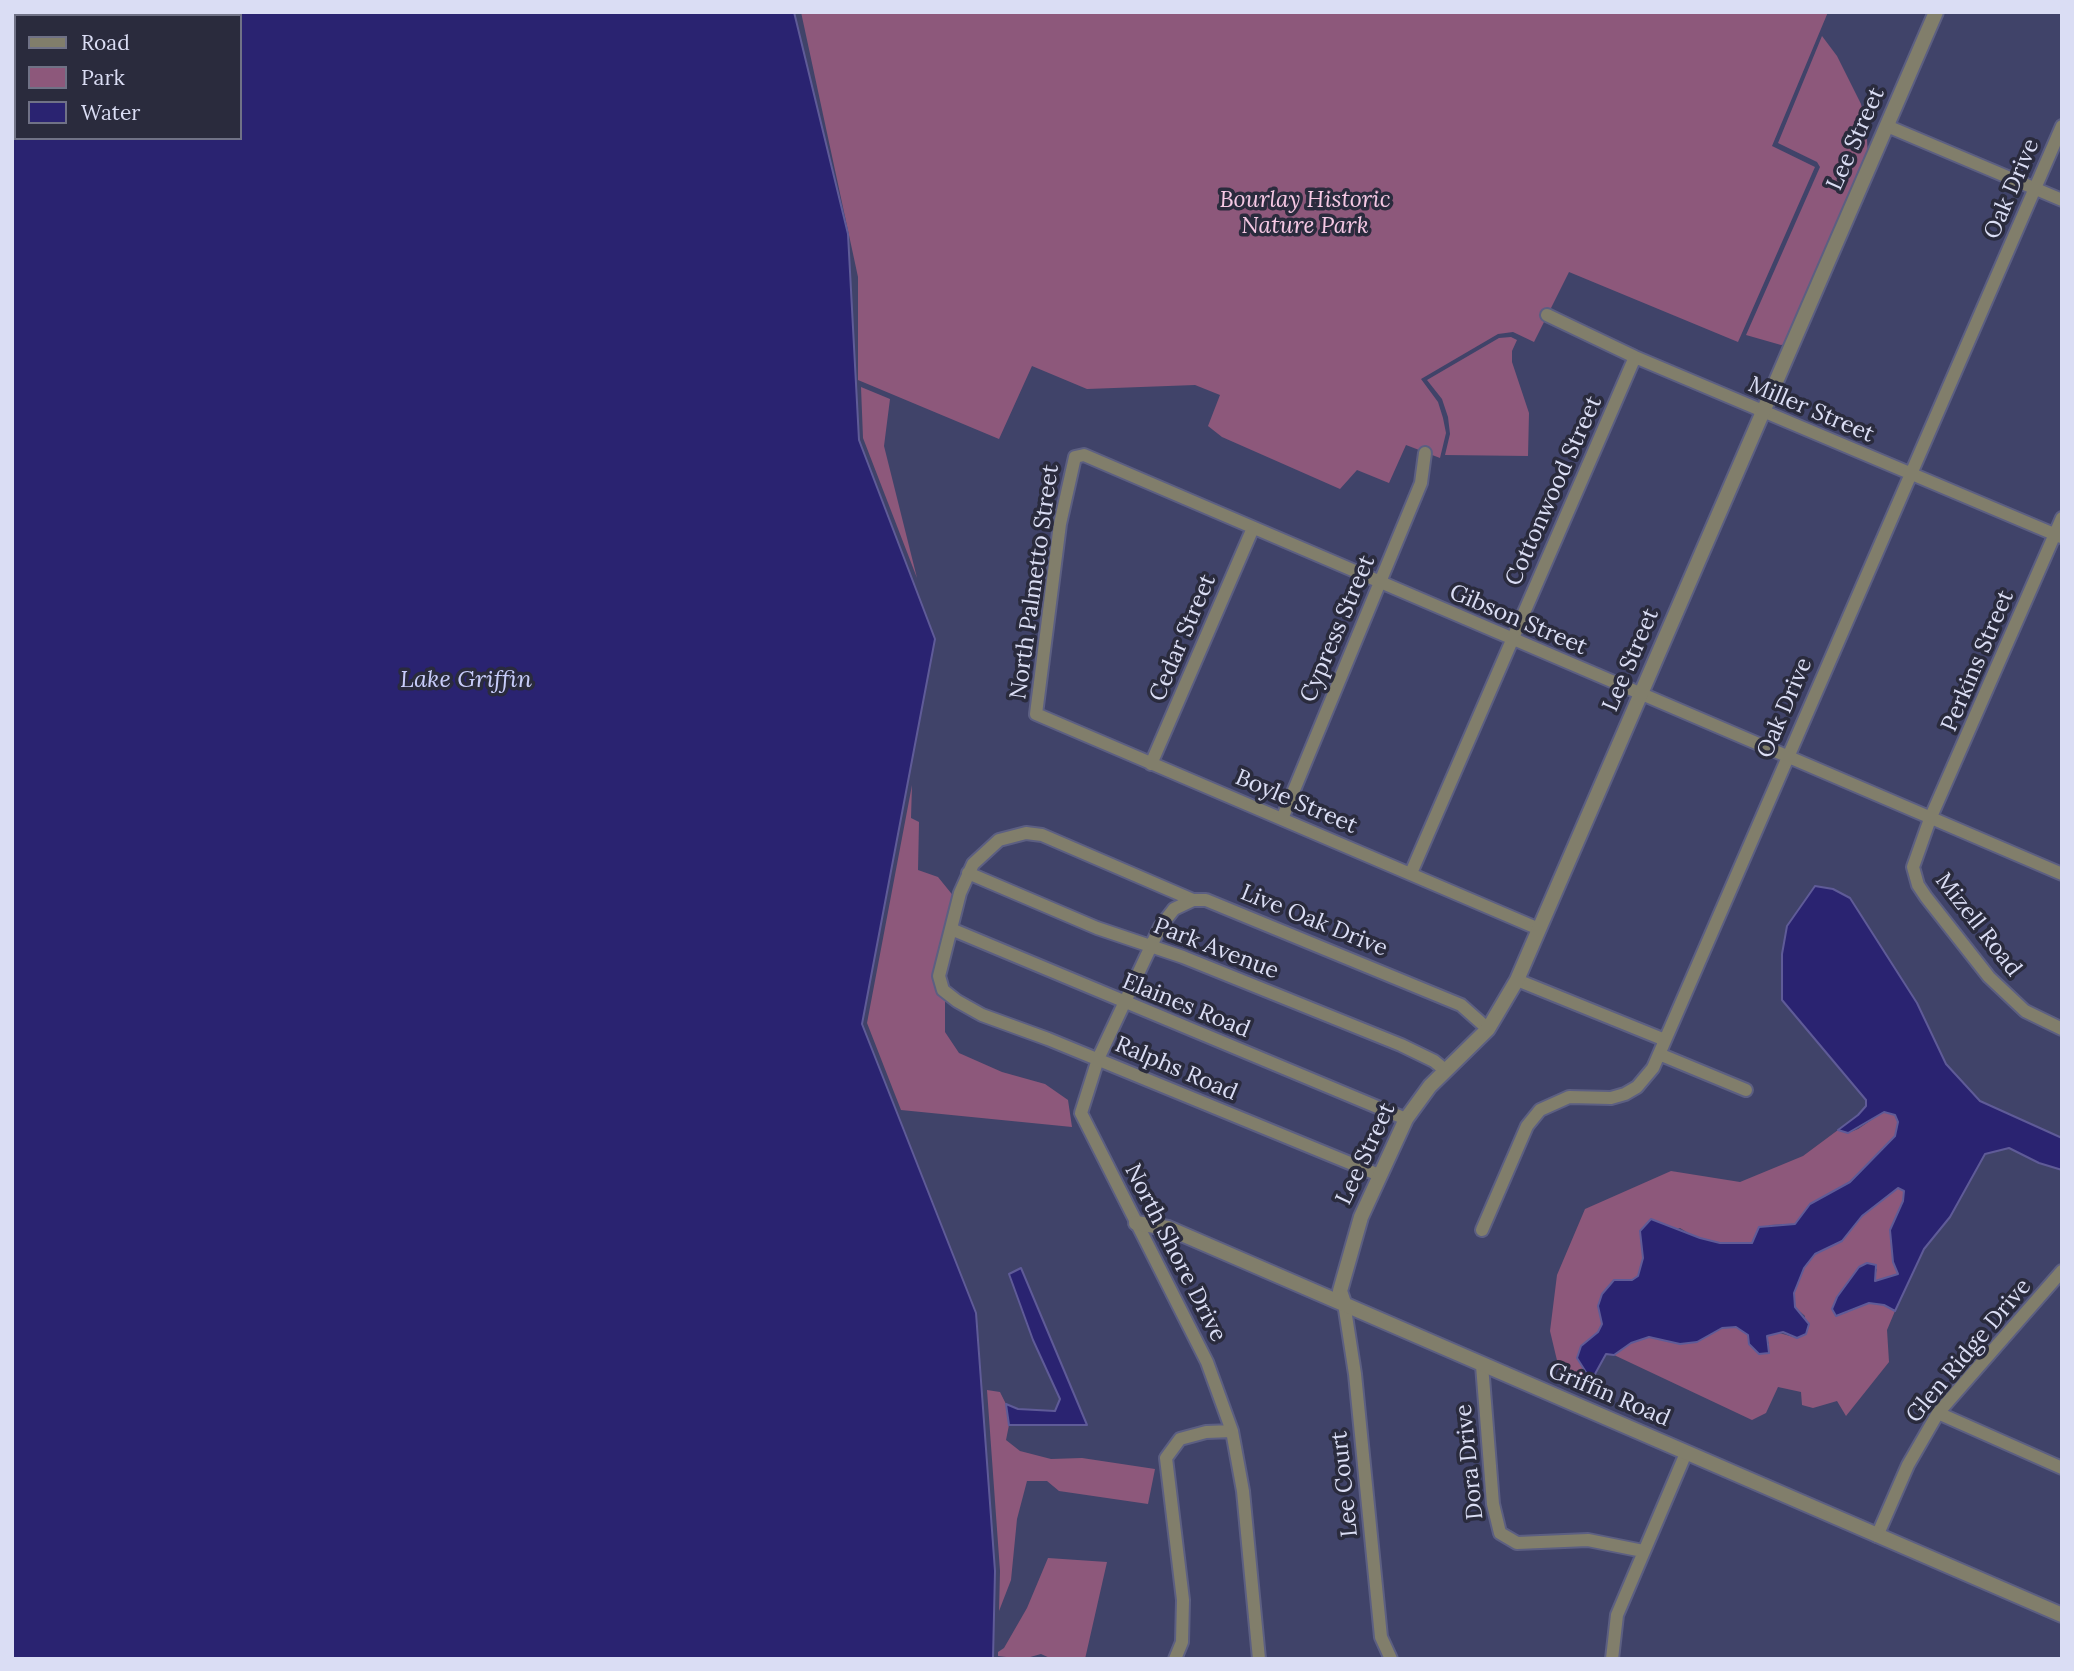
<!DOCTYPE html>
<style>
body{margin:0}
#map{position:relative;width:2074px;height:1671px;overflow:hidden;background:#404369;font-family:Lora,serif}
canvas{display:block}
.frame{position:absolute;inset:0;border:14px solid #daddf4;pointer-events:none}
.legend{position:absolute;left:14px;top:14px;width:228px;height:126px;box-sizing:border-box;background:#2a2b3d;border:2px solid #707286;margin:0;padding:9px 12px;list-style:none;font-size:21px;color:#daddf4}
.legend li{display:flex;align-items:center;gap:14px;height:35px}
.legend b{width:35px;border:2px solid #707286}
</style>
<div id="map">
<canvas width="2074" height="1671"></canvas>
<div class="frame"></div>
<ul class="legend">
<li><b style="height:9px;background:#817e6b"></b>Road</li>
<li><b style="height:19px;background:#8d587b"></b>Park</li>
<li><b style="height:19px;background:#2a2371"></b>Water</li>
</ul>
</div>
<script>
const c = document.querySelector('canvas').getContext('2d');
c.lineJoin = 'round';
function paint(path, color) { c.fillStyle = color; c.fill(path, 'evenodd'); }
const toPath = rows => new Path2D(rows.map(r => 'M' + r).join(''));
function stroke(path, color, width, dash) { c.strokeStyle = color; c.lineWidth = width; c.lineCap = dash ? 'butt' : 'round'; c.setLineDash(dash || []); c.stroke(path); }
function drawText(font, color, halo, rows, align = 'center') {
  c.font = font + ' Lora,serif'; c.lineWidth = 7; c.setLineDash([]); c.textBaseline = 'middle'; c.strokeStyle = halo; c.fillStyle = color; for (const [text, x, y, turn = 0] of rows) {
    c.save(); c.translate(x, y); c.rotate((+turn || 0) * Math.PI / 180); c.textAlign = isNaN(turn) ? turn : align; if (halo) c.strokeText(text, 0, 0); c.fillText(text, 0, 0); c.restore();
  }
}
paint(toPath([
 [801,12,1828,12,1772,146,1815,167,1738,342,1569,272,1534,342,1513,332,1498,334,1421,379,1438,402,1443,418,1446,433,1440,458,1406,445,1389,483,1357,470,1340,489,1222,437,1208,426,1220,395,1195,385,1087,389,1032,366,999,439,858,380,858,277],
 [1822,36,1837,56,1861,104,1866,125,1868,156,1786,344,1781,345,1746,335,1820,167,1817,162,1778,143],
 [1511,337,1517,340,1512,351,1512,362,1529,413,1528,456,1445,455,1450,434,1448,417,1442,399,1427,380,1499,338],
 [861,387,890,399,884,446,917,578,863,438],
 [912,785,911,818,919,822,918,870,938,877,955,898,945,978,945,1032,959,1053,1002,1072,1045,1084,1068,1100,1072,1127,901,1110,867,1023],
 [1883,1112,1895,1115,1899,1122,1895,1136,1884,1150,1839,1191,1810,1204,1795,1224,1770,1225,1757,1234,1752,1243,1720,1243,1693,1236,1680,1228,1641,1243,1643,1258,1638,1276,1632,1280,1614,1280,1598,1306,1602,1324,1598,1332,1581,1346,1577,1358,1589,1377,1572,1380,1560,1373,1550,1331,1557,1275,1585,1209,1671,1171,1740,1182,1803,1156,1838,1130,1848,1133,1858,1129],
 [1898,1187,1904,1191,1903,1201,1890,1230,1893,1262,1898,1274,1874,1281,1877,1269,1860,1267,1837,1297,1832,1309,1836,1316,1869,1303,1884,1305,1895,1311,1887,1330,1889,1362,1846,1416,1837,1401,1813,1408,1802,1405,1801,1392,1778,1387,1766,1413,1752,1420,1614,1355,1631,1343,1649,1337,1680,1344,1697,1342,1722,1328,1736,1327,1769,1344,1766,1336,1776,1332,1797,1338,1805,1316,1795,1307,1794,1293,1804,1268,1815,1254,1842,1241,1862,1216],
 [987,1390,1000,1392,1006,1404,1009,1425,1006,1440,1020,1451,1051,1459,1082,1458,1155,1469,1148,1504,1059,1491,1047,1481,1027,1481,1017,1519,1011,1580,999,1611,1000,1571],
 [1048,1558,1107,1562,1085,1659,1052,1659,1041,1654,1023,1659,998,1656,998,1652,1004,1648,1027,1608]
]), '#8d587b');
const water = toPath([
 [12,12,794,12,848,234,859,440,935,639,862,1024,976,1313,995,1571,993,1659,12,1659,12,12],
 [16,16,240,16,240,138,16,138,16,16],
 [1815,886,1833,889,1850,898,1917,1003,1946,1064,1980,1101,2062,1138,2062,1170,2039,1163,2009,1148,1985,1154,1950,1217,1924,1249,1895,1311,1884,1305,1869,1303,1836,1316,1832,1309,1837,1297,1859,1267,1867,1263,1876,1265,1875,1281,1898,1274,1893,1262,1890,1230,1903,1201,1904,1191,1898,1188,1862,1216,1842,1241,1815,1254,1804,1268,1794,1293,1795,1307,1809,1324,1806,1334,1797,1338,1783,1332,1767,1336,1769,1353,1759,1354,1749,1344,1748,1335,1736,1327,1722,1328,1697,1342,1680,1344,1649,1337,1631,1343,1614,1355,1606,1354,1595,1374,1589,1377,1577,1358,1581,1346,1598,1332,1602,1324,1598,1306,1602,1294,1614,1280,1632,1280,1638,1276,1643,1258,1640,1231,1651,1219,1700,1238,1720,1243,1752,1243,1759,1227,1795,1224,1810,1204,1850,1182,1895,1136,1898,1122,1895,1115,1884,1112,1848,1133,1838,1130,1858,1115,1866,1106,1866,1100,1782,1000,1782,954,1787,926,1815,886],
 [1021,1268,1087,1425,1009,1425,1006,1404,1018,1409,1055,1411,1060,1399,1033,1340,1009,1274,1021,1268]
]);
paint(water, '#2a2371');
stroke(water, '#5f5b98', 2);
const minor = toPath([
 [1887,126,2062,200],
 [1547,315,1635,357,2061,537],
 [2062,518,1930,819,1913,867,1918,885,1926,897,1989,977,2025,1011,2062,1029],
 [1151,764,1253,528],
 [1282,819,1421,483,1425,453],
 [968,873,1097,928,1183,957,1401,1045,1434,1061,1445,1070],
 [1411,873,1635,357],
 [1193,900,1174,909,1160,927,1098,1059,1081,1113,1207,1362,1232,1431,1243,1491,1259,1659],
 [951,929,1406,1119],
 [1539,929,1036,714,1060,524,1075,457,1084,455,2062,874],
 [1517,980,1665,1040],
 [1659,1054,1746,1090],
 [1379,1175,1048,1039,982,1015,957,1001,943,990,939,976,960,893,973,864,999,840,1026,833,1042,835,1193,900,1206,900,1461,1005,1488,1029],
 [1482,1230,1527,1126,1540,1110,1569,1097,1611,1098,1625,1094,1637,1087,1653,1068,2062,126],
 [1344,1303,1355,1374,1381,1637,1391,1659],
 [1482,1365,1493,1504,1500,1533,1517,1543,1588,1540,1643,1551],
 [1938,1413,2062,1468],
 [1877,1536,1908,1465,1938,1413,2062,1271],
 [1175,1659,1182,1642,1183,1600,1166,1458,1180,1439,1206,1432,1232,1431],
 [1612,1659,1617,1615,1686,1453]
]);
const tertiary = toPath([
 [1136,1223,1168,1228,2062,1615],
 [1344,1303,1340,1291,1361,1217,1406,1119,1430,1086,1488,1029,1517,980,1936,12]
]);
stroke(minor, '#5c5f82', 16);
stroke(tertiary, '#5c5f82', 18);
stroke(minor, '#817e6b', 12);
stroke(tertiary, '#817e6b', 14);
drawText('23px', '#daddf4', '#2a2b3d', [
 ["Lee Street",1856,139,-66],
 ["Oak Drive",2012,189,-67],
 ["Miller Street",1811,410,23],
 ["Cottonwood Street",1554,491,-66],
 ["North Palmetto Street",1035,582,-82],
 ["Gibson Street",1518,620,23],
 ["Cypress Street",1338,629,-67],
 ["Cedar Street",1183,638,-67],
 ["Lee Street",1631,660,-67],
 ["Perkins Street",1978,661,-67],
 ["Oak Drive",1785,708,-67],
 ["Boyle Street",1296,802,23],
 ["Live Oak Drive",1314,921,22],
 ["Mizell Road",1978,925,52],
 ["Park Avenue",1216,949,21],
 ["Elaines Road",1186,1006,22],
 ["Ralphs Road",1176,1069,23],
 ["Lee Street",1366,1154,-65],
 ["North Shore Drive",1175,1253,63],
 ["Glen Ridge Drive",1969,1351,-50],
 ["Griffin Road",1609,1395,23],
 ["Dora Drive",1470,1462,-96],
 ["Lee Court",1345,1484,-96]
]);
drawText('italic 23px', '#f5c8e4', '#2a2b3d', [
 ["Bourlay Historic",1305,200],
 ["Nature Park",1305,226]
]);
drawText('italic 24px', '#c8cdfa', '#2a2b3d', [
 ["Lake Griffin",466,680]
]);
</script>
